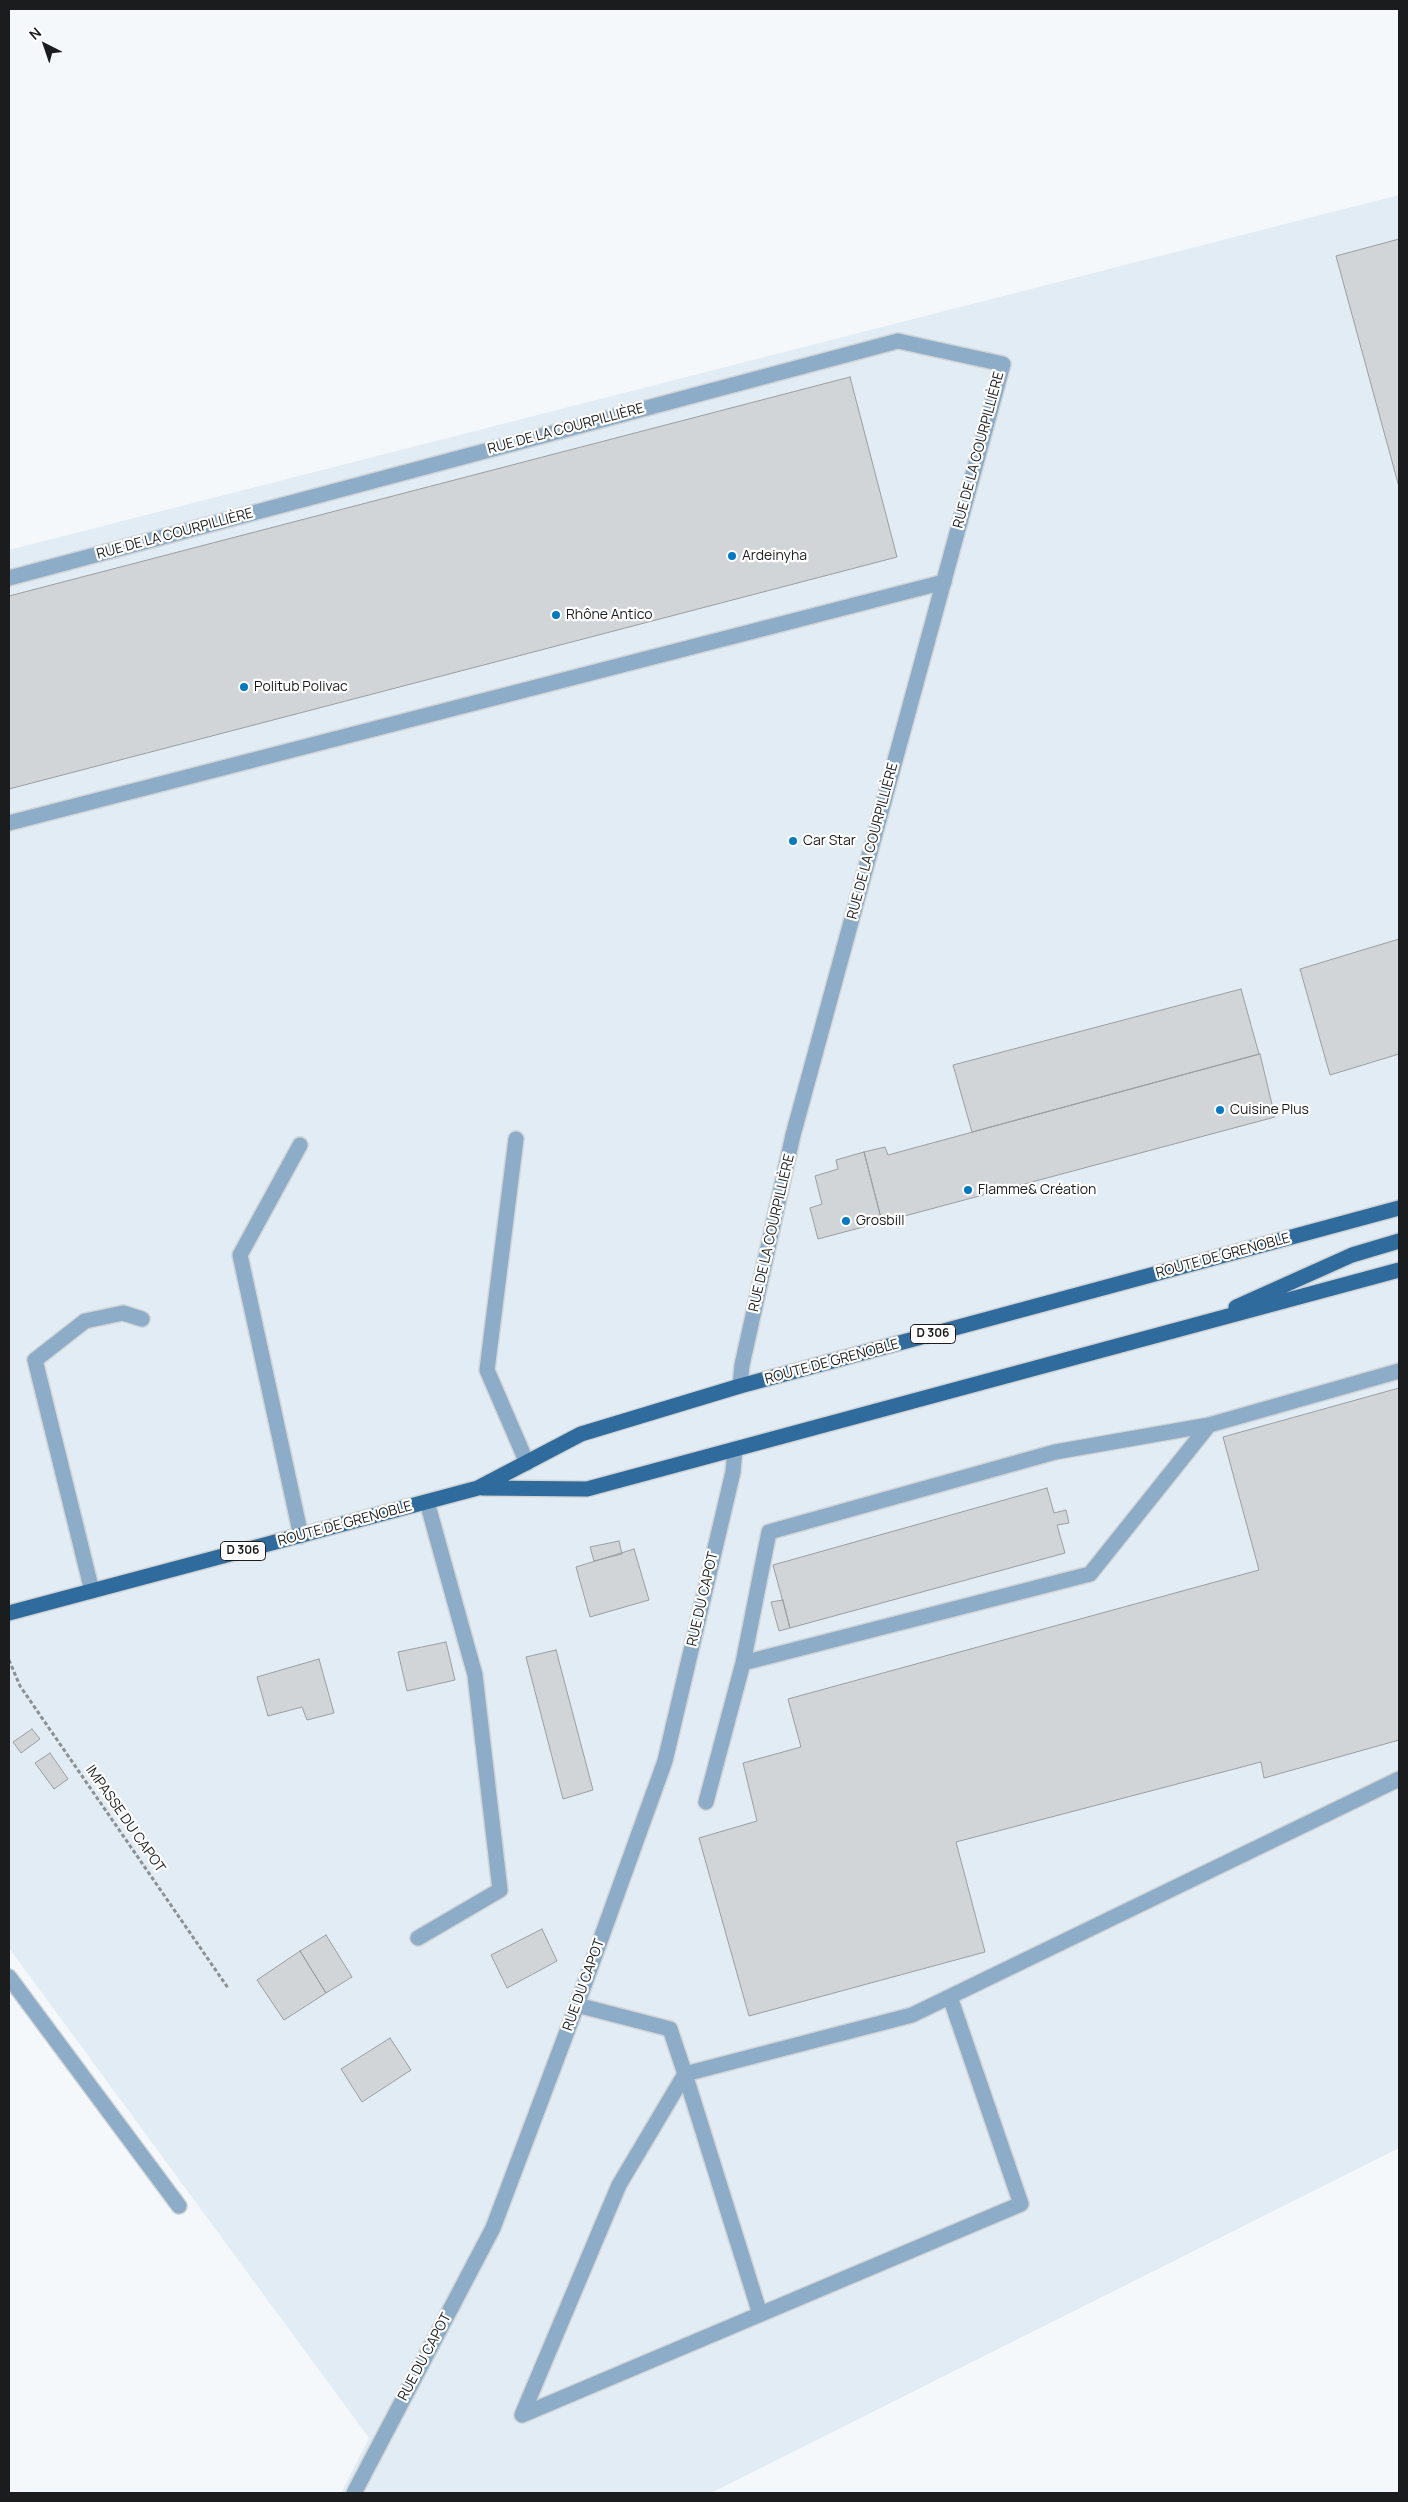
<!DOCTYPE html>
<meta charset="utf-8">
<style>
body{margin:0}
#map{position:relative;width:1408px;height:2502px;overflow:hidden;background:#f4f8fb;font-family:Manrope,sans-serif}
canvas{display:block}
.frame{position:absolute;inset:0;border:10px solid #1b1c1d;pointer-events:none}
.north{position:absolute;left:20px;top:20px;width:50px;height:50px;-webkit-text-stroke:4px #fff;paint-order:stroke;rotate:319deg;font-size:14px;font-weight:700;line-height:20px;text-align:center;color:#1b1c1d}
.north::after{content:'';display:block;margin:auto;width:18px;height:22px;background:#1b1c1d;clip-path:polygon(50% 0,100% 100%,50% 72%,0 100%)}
</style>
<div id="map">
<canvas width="1408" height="2502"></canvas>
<div class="frame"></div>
<div class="north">N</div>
</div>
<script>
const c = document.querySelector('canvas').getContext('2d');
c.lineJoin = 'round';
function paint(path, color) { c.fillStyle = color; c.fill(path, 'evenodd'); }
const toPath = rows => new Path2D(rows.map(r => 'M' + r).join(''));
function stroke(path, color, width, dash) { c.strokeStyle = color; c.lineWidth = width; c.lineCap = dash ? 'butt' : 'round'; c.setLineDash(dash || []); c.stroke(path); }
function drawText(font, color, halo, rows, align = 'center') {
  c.font = font + ' Manrope,sans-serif'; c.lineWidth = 4.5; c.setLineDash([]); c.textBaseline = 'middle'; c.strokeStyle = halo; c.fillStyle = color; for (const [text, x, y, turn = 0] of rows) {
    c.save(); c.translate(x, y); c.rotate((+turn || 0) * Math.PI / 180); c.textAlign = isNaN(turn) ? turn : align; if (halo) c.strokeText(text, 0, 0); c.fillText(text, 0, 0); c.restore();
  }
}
paint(toPath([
 [1399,195,1399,2148,711,2493,341,2493,369,2438,9,1948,9,550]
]), '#e2ecf4');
const building = toPath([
 [1399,239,1399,487,1336,256,1399,239],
 [850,377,897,557,9,789,9,596,850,377],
 [1399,939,1399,1054,1330,1075,1300,969,1399,939],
 [1241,989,1259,1054,972,1132,953,1065,1241,989],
 [1260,1054,1275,1117,882,1222,864,1152,885,1147,888,1155,1260,1054],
 [864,1152,882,1222,818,1239,810,1208,822,1204,815,1176,838,1169,836,1160,864,1152],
 [1399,1388,1399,1740,1264,1778,1261,1762,956,1842,985,1952,749,2016,699,1838,757,1821,743,1763,801,1747,788,1699,1259,1570,1223,1437,1399,1388],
 [1047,1488,1054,1513,1066,1510,1069,1523,1057,1525,1065,1553,790,1628,773,1565,1047,1488],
 [619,1541,622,1554,594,1561,590,1547,619,1541],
 [634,1549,649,1600,590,1617,576,1567,634,1549],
 [783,1600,790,1628,779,1631,771,1602,783,1600],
 [446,1642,455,1680,407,1691,398,1652,446,1642],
 [556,1650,593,1790,563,1799,526,1657,556,1650],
 [319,1659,334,1713,307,1720,302,1707,268,1716,257,1677,319,1659],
 [32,1729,40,1739,21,1753,13,1742,32,1729],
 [50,1753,68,1779,54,1789,35,1763,50,1753],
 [542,1929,557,1961,507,1988,491,1955,542,1929],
 [326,1935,352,1977,326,1993,300,1951,326,1935],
 [300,1951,326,1993,284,2020,257,1980,300,1951],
 [390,2038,411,2070,362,2102,341,2069,390,2038]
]);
paint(building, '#d2d5d8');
stroke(building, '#9c9fa2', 1);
const service = toPath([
 [9,823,944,582],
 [516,1139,487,1370,527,1463],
 [300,1145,240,1255,301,1536],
 [1209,1425,1090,1574,743,1663,769,1532,1055,1452,1209,1425,1399,1371],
 [92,1591,35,1360,85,1321,123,1313,142,1319],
 [706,1802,743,1663],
 [418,1938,500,1890,475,1675,427,1502],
 [9,1977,179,2206],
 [577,2005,670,2029,685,2074,912,2015,1399,1779],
 [760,2314,685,2074,619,2185,522,2415,1021,2204,950,1997]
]);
const minor = toPath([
 [9,578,898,341,1003,364,793,1135,742,1365,740,1386],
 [354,2493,493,2228,577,2005,665,1761,733,1472,735,1449]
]);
const primary = toPath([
 [1236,1307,1352,1255,1399,1241],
 [482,1488,587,1489,1399,1270],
 [9,1613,478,1488,581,1434,740,1386,1399,1208]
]);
stroke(service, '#d1d5d7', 18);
stroke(minor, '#d1d5d7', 18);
stroke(primary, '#d1d5d7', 18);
stroke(toPath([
 [9,1660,20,1686,228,1988]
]), '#8d9092', 3, [4, 2.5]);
stroke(service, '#8dacc8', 15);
stroke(minor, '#8dacc8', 15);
stroke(primary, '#2f6b9c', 15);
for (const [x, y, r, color] of [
 [732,556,5,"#007ac3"],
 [556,615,5,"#007ac3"],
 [244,687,5,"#007ac3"],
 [793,841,5,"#007ac3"],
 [1220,1110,5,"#007ac3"],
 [968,1190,5,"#007ac3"],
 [846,1221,5,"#007ac3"]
]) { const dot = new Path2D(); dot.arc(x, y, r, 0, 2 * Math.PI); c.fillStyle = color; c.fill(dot); stroke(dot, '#fff', 2); }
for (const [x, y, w] of [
 [933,1334,45],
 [243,1551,45]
]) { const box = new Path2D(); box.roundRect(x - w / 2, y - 9.5, w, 19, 4); c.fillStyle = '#fff'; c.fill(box); stroke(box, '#1b1c1d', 1); }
drawText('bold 12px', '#1b1c1d', null, [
 ["D 306",933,1334],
 ["D 306",243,1551]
]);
drawText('14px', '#1b1c1d', '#fff', [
 ["RUE DE LA COURPILLIÈRE",566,429,-15],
 ["RUE DE LA COURPILLIÈRE",979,450,-75],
 ["RUE DE LA COURPILLIÈRE",175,534,-15],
 ["RUE DE LA COURPILLIÈRE",873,841,-75],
 ["RUE DE LA COURPILLIÈRE",772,1233,-77],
 ["ROUTE DE GRENOBLE",1223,1256,-15],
 ["ROUTE DE GRENOBLE",832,1362,-15],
 ["ROUTE DE GRENOBLE",345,1524,-15],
 ["RUE DU CAPOT",703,1599,-77],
 ["IMPASSE DU CAPOT",125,1819,55],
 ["RUE DU CAPOT",584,1985,-70],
 ["RUE DU CAPOT",425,2357,-62]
]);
drawText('14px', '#1b1c1d', '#fff', [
 ["Ardeinyha",742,556],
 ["Rhône Antico",566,615],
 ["Politub Polivac",254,687],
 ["Car Star",803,841],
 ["Cuisine Plus",1230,1110],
 ["Flamme& Création",978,1190],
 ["Grosbill",856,1221]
], 'left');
</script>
